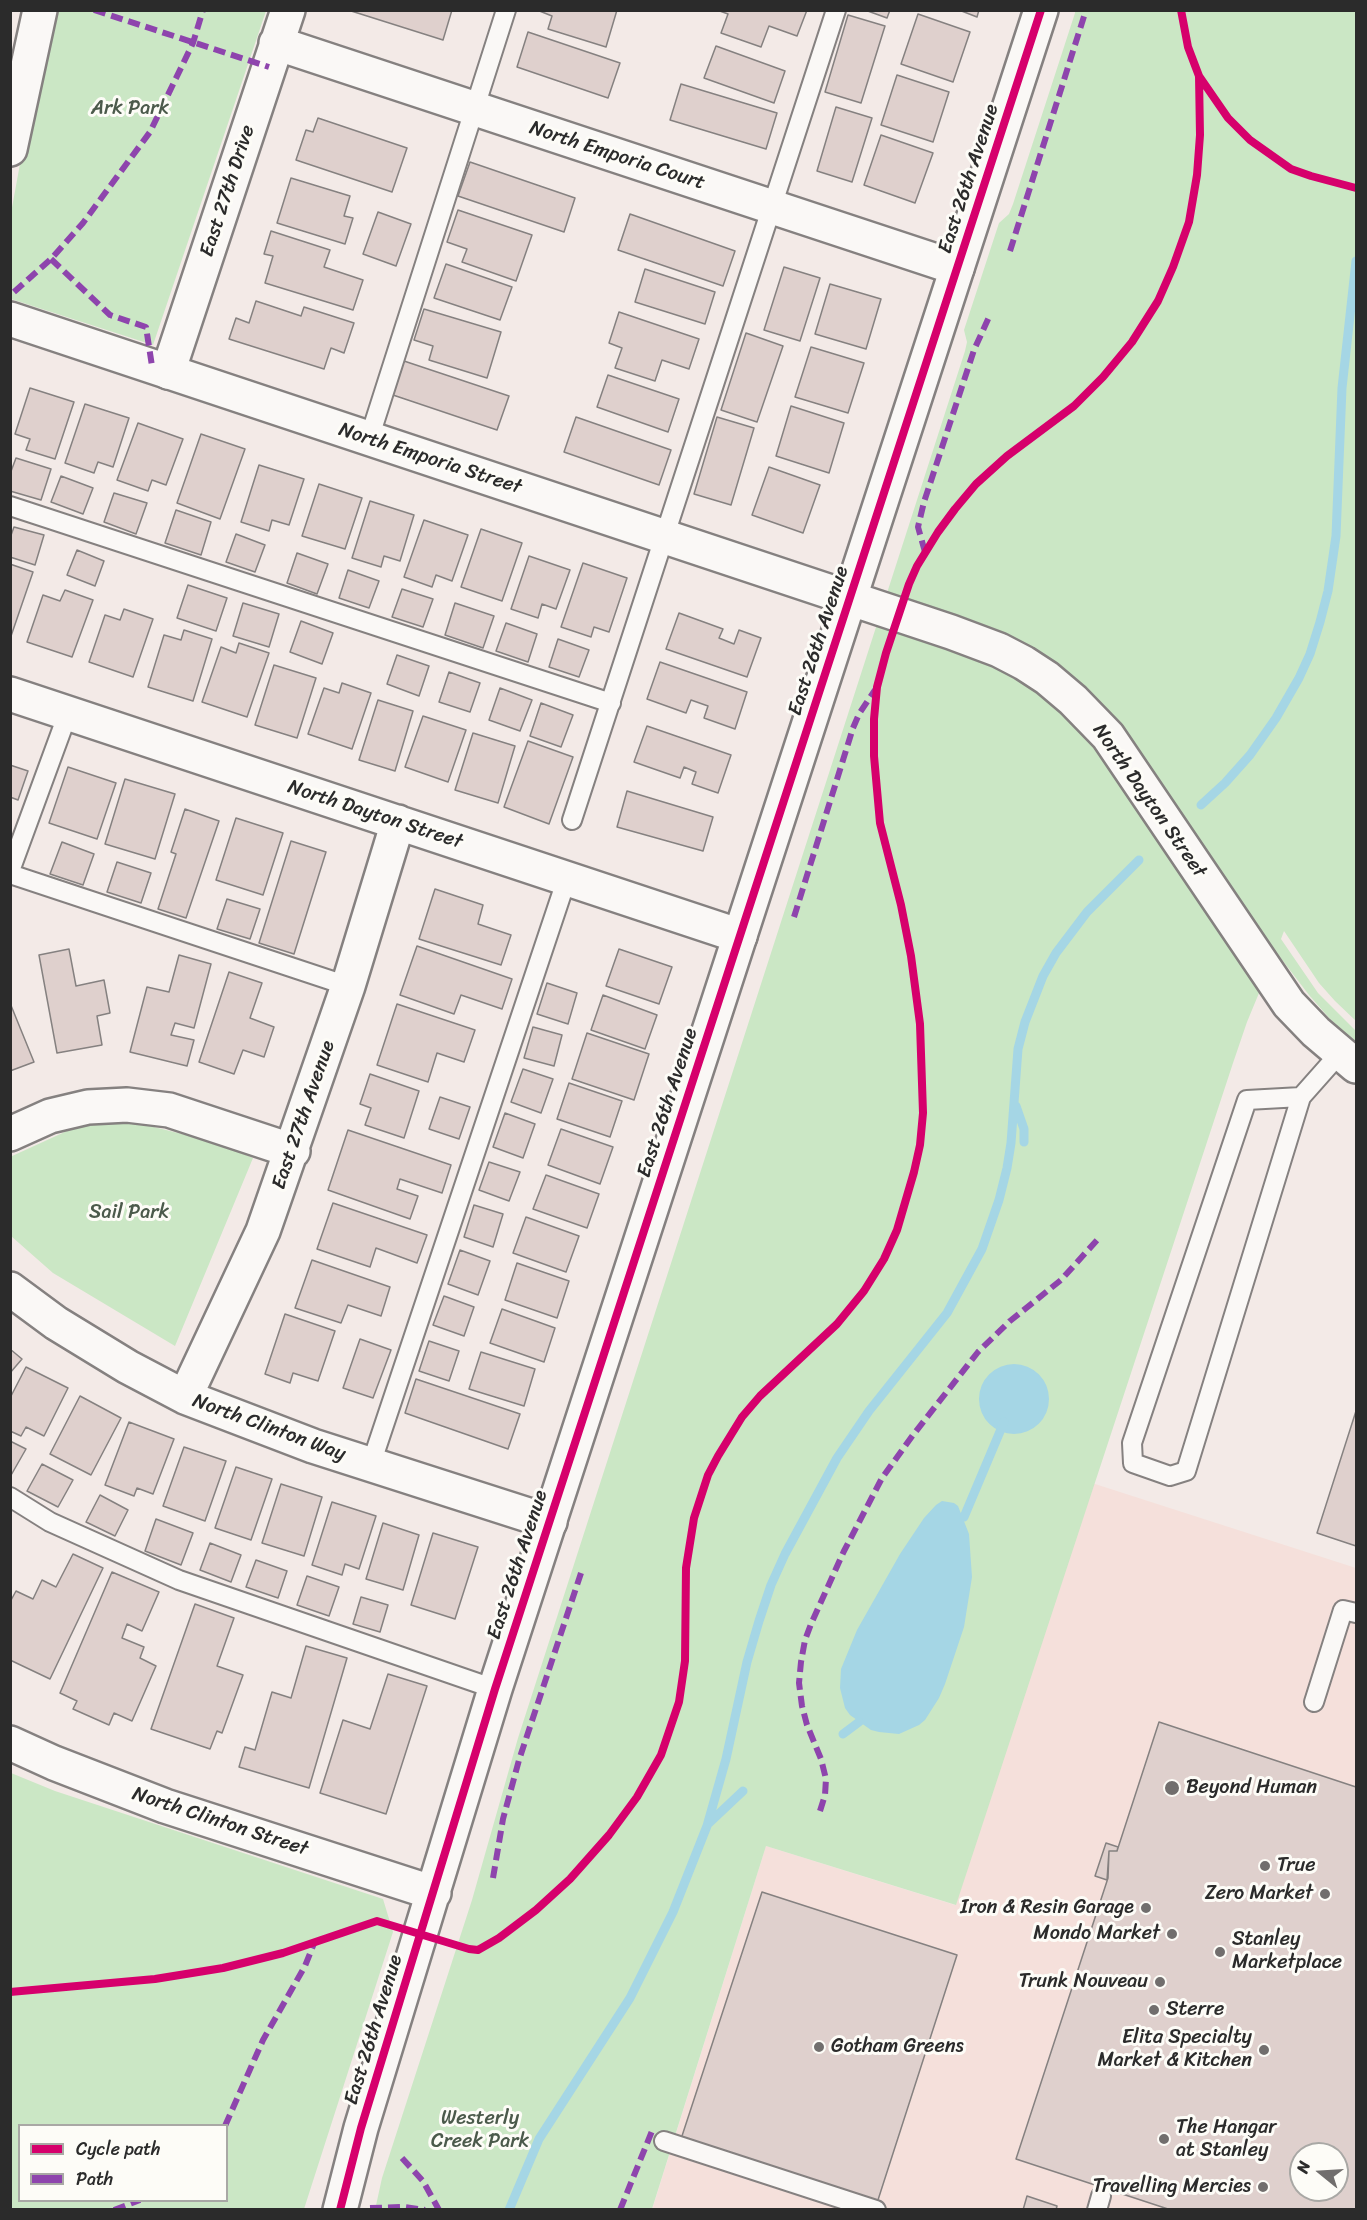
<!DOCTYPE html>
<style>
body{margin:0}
#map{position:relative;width:1367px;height:2220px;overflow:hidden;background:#f3eae7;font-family:Sriracha,sans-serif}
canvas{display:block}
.frame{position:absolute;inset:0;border:12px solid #2b2b2b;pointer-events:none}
.legend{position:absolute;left:18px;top:2124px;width:210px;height:78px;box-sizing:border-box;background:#fdfcf7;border:2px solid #a9a8a5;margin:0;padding:8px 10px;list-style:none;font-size:18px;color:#2b2b2b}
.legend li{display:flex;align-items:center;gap:12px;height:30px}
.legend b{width:30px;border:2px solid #a9a8a5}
.north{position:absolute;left:1289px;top:2142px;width:60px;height:60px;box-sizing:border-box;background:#fdfcf7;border:2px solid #a9a8a5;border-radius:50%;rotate:288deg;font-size:16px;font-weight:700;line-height:24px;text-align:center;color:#2b2b2b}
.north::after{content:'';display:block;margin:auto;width:21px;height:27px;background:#716e6d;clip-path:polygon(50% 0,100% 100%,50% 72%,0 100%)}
</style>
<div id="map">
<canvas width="1367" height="2220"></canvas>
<div class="frame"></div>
<ul class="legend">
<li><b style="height:8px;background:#d6006c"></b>Cycle path</li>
<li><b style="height:8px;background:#8e44ad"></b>Path</li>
</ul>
<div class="north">N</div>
</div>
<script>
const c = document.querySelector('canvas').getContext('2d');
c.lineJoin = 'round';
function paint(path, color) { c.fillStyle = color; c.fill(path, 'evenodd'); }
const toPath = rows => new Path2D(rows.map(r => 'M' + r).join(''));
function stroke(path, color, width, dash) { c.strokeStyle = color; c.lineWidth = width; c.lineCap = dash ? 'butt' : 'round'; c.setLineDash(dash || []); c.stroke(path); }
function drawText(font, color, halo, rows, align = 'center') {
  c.font = font + ' Sriracha,sans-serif'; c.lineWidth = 6; c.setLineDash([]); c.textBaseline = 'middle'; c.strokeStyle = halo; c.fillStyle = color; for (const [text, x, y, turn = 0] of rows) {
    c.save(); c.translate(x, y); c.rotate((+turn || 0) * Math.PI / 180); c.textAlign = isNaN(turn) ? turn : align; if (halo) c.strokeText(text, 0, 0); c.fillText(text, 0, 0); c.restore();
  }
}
paint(toPath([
 [1092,1483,1356,1568,1356,2209,652,2210,766,1846,955,1905],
 [1301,2154,1337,2154,1337,2190,1301,2190]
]), '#f5e0db');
paint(toPath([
 [48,11,266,11,153,345,11,299,11,213],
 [1075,11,1356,11,1356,1021,1335,1001,1319,983,1284,931,1281,939,1318,993,1356,1031,1356,1043,1330,1019,1309,995,1276,952,1247,1022,1233,1063,956,1905,766,1846,652,2209,375,2210,382,2178,472,1900,518,1738,965,351,967,342,964,330,999,223,1009,214,1013,204,1075,13],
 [126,1120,214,1142,253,1158,175,1346,53,1273,11,1236,10,1157,80,1125],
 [11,1773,55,1791,383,1899,393,1932,304,2209,11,2209],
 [20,2126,226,2126,226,2200,20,2200]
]), '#cbe7c5');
paint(toPath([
 '979 1399a35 35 0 1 1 70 0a35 35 0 1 1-70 0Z',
 [942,1501,954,1503,958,1506,969,1534,972,1577,964,1627,945,1684,939,1698,925,1720,919,1725,899,1734,879,1732,871,1730,850,1715,845,1708,840,1688,841,1669,857,1630,900,1554,924,1518,936,1505]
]), '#a5d6e5');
stroke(toPath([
 [1201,805,1225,783,1250,755,1276,718,1299,678,1310,654,1320,622,1328,591,1336,536,1342,388,1356,261],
 [1016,1106,1024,1129,1024,1142],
 [964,1517,1004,1422],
 [843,1734,859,1722],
 [708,1824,743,1791],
 [509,2210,539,2139,630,1998,673,1912,707,1826,726,1759,747,1662,759,1621,771,1585,785,1554,837,1458,869,1411,947,1313,982,1249,999,1200,1007,1168,1011,1143,1018,1049,1025,1022,1043,976,1056,953,1087,912,1139,860]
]), '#a5d6e5', 9);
const building = toPath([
 [348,10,452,10,443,40,348,10],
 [537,10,617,10,606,47,548,29,552,16,537,10],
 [717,10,807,10,797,36,769,26,761,47,721,33,728,14,717,10],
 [865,10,890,10,887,18,865,10],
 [959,10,979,10,977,17,959,10],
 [918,14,970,32,953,82,901,64,918,14],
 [848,15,885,26,861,103,825,92,848,15],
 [528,32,620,63,608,98,517,67,528,32],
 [716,46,785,71,774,103,704,78,716,46],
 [897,75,949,92,933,142,881,125,897,75],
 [681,84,777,113,766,149,670,120,681,84],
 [836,107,872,118,852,182,817,171,836,107],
 [318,118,407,148,392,192,296,160,306,130,313,132,318,118],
 [881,135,933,153,915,203,864,185,881,135],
 [470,162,575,198,564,232,458,196,470,162],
 [291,178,350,196,344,216,353,218,345,244,277,223,291,178],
 [458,210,532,235,516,281,462,262,467,249,447,242,458,210],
 [378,212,411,224,396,266,363,254,378,212],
 [630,214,735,251,723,286,618,250,630,214],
 [271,231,330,250,324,267,363,280,353,310,265,283,273,256,264,254,271,231],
 [446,264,512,287,500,320,434,298,446,264],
 [784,267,820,278,800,341,764,330,784,267],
 [645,269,715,292,705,324,635,302,645,269],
 [830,284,881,299,866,349,815,334,830,284],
 [256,301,301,316,304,307,354,323,344,353,331,348,324,369,229,339,236,318,249,323,256,301],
 [424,309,501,332,487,378,429,360,433,346,414,340,424,309],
 [619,312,699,339,689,369,662,360,655,381,615,368,622,348,609,343,619,312],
 [746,333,783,346,757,422,721,410,746,333],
 [811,347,864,363,848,413,795,397,811,347],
 [404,361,509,396,497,430,393,395,404,361],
 [608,375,679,399,668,432,597,407,608,375],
 [30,388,74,402,55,459,26,450,30,439,15,434,30,388],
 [85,404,129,418,113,467,98,462,94,473,65,463,85,404],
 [791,406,844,423,829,473,776,456,791,406],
 [576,417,671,450,659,485,564,452,576,417],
 [717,417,754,428,731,505,694,494,717,417],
 [138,423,183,439,166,485,152,480,148,491,117,480,138,423],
 [201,434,245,449,220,519,177,503,201,434],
 [16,458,51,469,41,500,10,491,10,474,16,458],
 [259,465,304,479,289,525,272,520,269,531,241,522,259,465],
 [769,467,820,485,803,533,752,515,769,467],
 [61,476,93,488,83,514,51,502,61,476],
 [319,484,362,498,345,549,302,536,319,484],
 [114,493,147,503,136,534,104,522,114,493],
 [370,501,414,515,400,561,384,556,381,567,352,558,370,501],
 [176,510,211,522,201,555,165,543,176,510],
 [424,520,468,535,452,581,436,575,432,587,404,577,424,520],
 [14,527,44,535,35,565,10,557,10,538,14,527],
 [481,529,522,543,502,601,461,587,481,529],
 [236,534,265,545,255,572,226,562,236,534],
 [77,550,104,561,95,586,67,575,77,550],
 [297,553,328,564,317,594,287,583,297,553],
 [529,556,570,570,556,609,542,604,538,618,511,609,529,556],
 [583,563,627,578,609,632,594,627,591,637,561,627,583,563],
 [10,564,33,572,10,639,10,564],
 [348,570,379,581,369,608,339,598,348,570],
 [188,585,227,598,216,631,177,618,188,585],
 [402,589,433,599,423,627,392,617,402,589],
 [65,590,93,600,72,657,27,642,43,595,60,601,65,590],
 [243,603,279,614,269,647,233,636,243,603],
 [455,603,494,616,483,648,445,635,455,603],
 [124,609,153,619,133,677,89,662,105,615,120,620,124,609],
 [679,613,723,629,719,638,734,644,739,630,761,638,747,677,666,649,679,613],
 [301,621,333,633,322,664,290,652,301,621],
 [506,623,537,634,528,662,496,651,506,623],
 [184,630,212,639,193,701,148,687,164,635,181,640,184,630],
 [558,639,589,650,579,677,549,667,558,639],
 [239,643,269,653,247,717,202,702,221,647,236,653,239,643],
 [397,655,429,666,419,696,387,684,397,655],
 [660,662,747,692,735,729,704,718,708,706,691,700,686,713,647,699,660,662],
 [274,665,316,678,297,738,255,725,274,665],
 [449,672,480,683,470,712,439,702,449,672],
 [342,683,371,693,352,749,308,734,324,688,339,693,342,683],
 [500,688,532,700,520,731,489,720,500,688],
 [378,700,413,711,395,771,359,760,378,700],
 [541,703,573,715,561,747,530,736,541,703],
 [423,716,466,730,448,782,405,767,423,716],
 [647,726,731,755,718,793,692,784,696,772,684,767,680,778,634,762,647,726],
 [473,733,515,746,498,803,455,790,473,733],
 [528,741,573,757,549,824,504,807,528,741],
 [10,765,28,771,18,800,10,797,10,765],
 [68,767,116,783,97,839,49,823,68,767],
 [125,779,175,794,155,859,105,844,125,779],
 [627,791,713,817,703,851,617,827,627,791],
 [185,809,219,821,186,918,158,909,176,854,171,852,185,809],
 [236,818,283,833,263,895,216,880,236,818],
 [291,841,326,852,294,954,259,943,291,841],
 [62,842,94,854,83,885,50,874,62,842],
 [117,862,151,873,141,903,107,892,117,862],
 [435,889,483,905,478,924,511,935,501,965,419,939,435,889],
 [227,899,260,909,250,939,217,929,227,899],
 [417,946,512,979,502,1009,461,995,454,1014,400,995,417,946],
 [69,949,76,986,104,980,110,1013,97,1016,102,1045,57,1053,39,955,69,949],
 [619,949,672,967,659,1004,606,986,619,949],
 [179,955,211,964,194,1028,175,1023,171,1035,194,1040,187,1066,130,1052,147,987,169,992,179,955],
 [229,972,262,983,250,1018,274,1027,264,1057,243,1050,234,1074,199,1062,229,972],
 [547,983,577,993,568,1024,537,1014,547,983],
 [603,995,657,1015,645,1049,591,1030,603,995],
 [10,1003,34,1062,10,1071,10,1003],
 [397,1004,475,1030,464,1062,437,1053,428,1082,377,1065,397,1004],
 [533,1027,562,1035,554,1066,524,1058,533,1027],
 [587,1033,649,1054,634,1100,572,1079,587,1033],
 [523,1069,553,1079,541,1113,511,1102,523,1069],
 [370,1074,419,1091,404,1138,365,1125,371,1108,360,1104,370,1074],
 [569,1083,622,1101,610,1137,557,1119,569,1083],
 [440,1097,470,1107,459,1139,429,1129,440,1097],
 [505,1113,535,1124,523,1158,493,1147,505,1113],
 [561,1129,613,1147,600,1184,548,1165,561,1129],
 [348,1130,451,1165,442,1193,400,1179,397,1189,418,1196,410,1219,328,1190,348,1130],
 [489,1162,520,1172,509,1201,479,1190,489,1162],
 [546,1175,599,1194,587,1228,533,1209,546,1175],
 [333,1203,427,1235,417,1263,376,1248,370,1267,317,1249,333,1203],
 [474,1205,503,1214,493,1247,464,1237,474,1205],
 [526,1217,579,1236,566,1272,513,1253,526,1217],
 [460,1250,490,1261,478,1295,448,1284,460,1250],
 [312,1260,390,1287,381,1316,348,1305,341,1323,295,1308,312,1260],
 [517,1263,569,1281,557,1318,505,1300,517,1263],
 [444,1296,474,1307,464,1336,433,1325,444,1296],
 [502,1309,555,1328,544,1362,490,1343,502,1309],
 [285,1314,335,1331,318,1381,293,1373,290,1383,265,1374,285,1314],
 [360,1339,391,1350,373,1398,343,1388,360,1339],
 [429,1341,459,1351,449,1381,419,1371,429,1341],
 [10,1349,22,1359,10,1373,10,1349],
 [481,1352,535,1369,524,1406,469,1389,481,1352],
 [26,1367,68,1388,44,1436,26,1427,21,1436,10,1431,10,1398,26,1367],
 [416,1379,520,1414,508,1449,405,1413,416,1379],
 [80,1396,121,1418,91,1475,50,1454,80,1396],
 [1356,1411,1356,1546,1317,1533,1356,1411],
 [129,1422,174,1439,153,1494,137,1488,134,1496,105,1485,129,1422],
 [10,1441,26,1449,10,1477,10,1441],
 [184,1447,226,1461,205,1521,163,1506,184,1447],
 [42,1464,73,1480,58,1507,27,1491,42,1464],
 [236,1467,272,1479,251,1540,215,1528,236,1467],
 [281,1484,322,1497,304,1556,262,1543,281,1484],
 [100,1495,128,1510,115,1536,86,1522,100,1495],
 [332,1502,376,1516,359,1569,345,1564,342,1575,312,1565,332,1502],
 [156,1519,193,1533,181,1565,145,1551,156,1519],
 [383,1523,419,1535,403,1590,366,1579,383,1523],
 [433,1533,478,1547,455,1619,411,1605,433,1533],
 [210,1543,241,1555,231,1582,200,1570,210,1543],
 [73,1554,103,1568,50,1679,10,1660,10,1602,16,1591,33,1599,42,1580,56,1587,73,1554],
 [256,1560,287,1571,278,1598,246,1587,256,1560],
 [112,1572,159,1592,142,1631,127,1624,122,1638,144,1647,140,1658,156,1666,132,1721,114,1713,109,1725,73,1709,77,1701,60,1693,112,1572],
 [307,1576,339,1587,329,1616,297,1605,307,1576],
 [361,1597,388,1605,380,1632,353,1624,361,1597],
 [195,1604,234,1618,217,1666,243,1675,222,1733,217,1731,210,1749,151,1729,195,1604],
 [306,1646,347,1658,309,1788,239,1767,245,1747,255,1750,272,1692,291,1698,306,1646],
 [388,1674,427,1686,386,1814,320,1793,343,1720,370,1729,388,1674],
 [1159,1722,1356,1787,1356,2210,1171,2210,1016,2159,1108,1878,1109,1851,1117,1851,1159,1722],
 [1301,2154,1337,2154,1337,2190,1301,2190,1301,2154],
 [1106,1843,1118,1847,1117,1851,1109,1851,1107,1880,1095,1876,1106,1843],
 [762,1892,957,1955,877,2203,681,2139,762,1892],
 [1027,2196,1057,2206,1056,2210,1023,2210,1027,2196]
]);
paint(building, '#dfd0cd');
stroke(building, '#858180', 1.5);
const lane = toPath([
 [369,439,506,10],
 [10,506,611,703],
 [572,820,836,10],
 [10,871,68,713],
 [10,874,348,986],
 [1301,1097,1247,1100,1132,1443,1133,1463,1170,1476,1186,1471,1301,1097,1340,1053],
 [371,1464,567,878],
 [10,1497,50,1522,179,1580,495,1689],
 [1314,1702,1343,1610,1356,1613],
 [664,2141,876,2210],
 [1097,2210,1101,2196]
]);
const street = toPath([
 [276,43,957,268],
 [10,149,40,10],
 [168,372,288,10],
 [10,694,740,936],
 [10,1134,50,1116,88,1107,127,1105,169,1110,293,1151],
 [10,1289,56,1323,128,1367,185,1397,313,1446,550,1522],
 [185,1397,263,1231,348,986,398,822]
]);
const secondary = toPath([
 [10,319,951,632,999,650,1024,663,1047,678,1073,700,1108,736,1289,1004,1316,1032,1356,1066],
 [10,1743,54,1763,165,1806,434,1893],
 [340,2210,361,2128,495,1689,1041,10]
]);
stroke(lane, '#858180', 22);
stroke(street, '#858180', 38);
stroke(secondary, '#858180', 38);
stroke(lane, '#faf8f6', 18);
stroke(street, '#faf8f6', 33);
stroke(secondary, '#faf8f6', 33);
stroke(toPath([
 [94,10,269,67],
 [1010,251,1086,10],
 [51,259,110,315,146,327,152,366],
 [14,292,51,259,83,223,150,132,193,43,203,10],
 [925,552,918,527,924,502,974,350,989,317],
 [794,917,853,728,859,714,875,690],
 [820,1811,825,1795,826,1779,821,1759,807,1725,802,1706,799,1683,801,1662,805,1640,811,1624,844,1551,882,1478,913,1435,978,1352,1010,1321,1061,1280,1098,1239],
 [493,1878,503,1819,519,1760,582,1570],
 [225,2126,263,2040,305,1966,315,1941],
 [402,2158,423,2181,439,2210],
 [370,2208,404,2207,425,2210],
 [114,2210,140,2200],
 [620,2210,652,2131]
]), '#8e44ad', 6, [12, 6]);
stroke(toPath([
 [1181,10,1188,47,1199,76,1228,118,1250,140,1291,169,1311,176,1356,188],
 [10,1992,155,1979,223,1968,283,1953,377,1921,469,1949,478,1950,499,1938,536,1910,570,1879,609,1835,637,1797,661,1755,679,1702,685,1661,686,1568,694,1518,708,1475,718,1456,742,1417,760,1396,837,1324,864,1291,884,1259,897,1230,914,1172,920,1145,923,1113,920,1024,911,956,901,905,880,823,874,756,874,719,877,687,886,653,909,584,917,566,938,532,955,509,976,484,1007,456,1074,406,1103,377,1132,342,1158,301,1173,267,1189,222,1197,175,1200,135,1199,76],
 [340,2210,361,2128,495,1689,1041,10]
]), '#d6006c', 8);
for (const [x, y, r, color] of [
 [1172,1788,8,"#716e6d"],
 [1265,1866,6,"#716e6d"],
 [1325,1894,6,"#716e6d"],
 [1146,1908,6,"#716e6d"],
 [1172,1934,6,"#716e6d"],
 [1220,1952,6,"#716e6d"],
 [1160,1982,6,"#716e6d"],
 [1154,2010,6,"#716e6d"],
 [819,2047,6,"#716e6d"],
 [1264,2050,6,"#716e6d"],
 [1164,2139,6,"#716e6d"],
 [1263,2187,6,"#716e6d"]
]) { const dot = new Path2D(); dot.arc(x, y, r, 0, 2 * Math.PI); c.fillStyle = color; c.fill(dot); stroke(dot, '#fdfcf7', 2); }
drawText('20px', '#4b5a4b', '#fdfcf7', [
 ["Ark Park",130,109],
 ["Sail Park",129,1213],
 ["Westerly",480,2119],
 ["Creek Park",480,2142]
]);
drawText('20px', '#2b2b2b', '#fdfcf7', [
 ["North Emporia Court",617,156,18],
 ["East 26th Avenue",969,179,-72],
 ["East 27th Drive",228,191,-72],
 ["North Emporia Street",430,459,18],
 ["East 26th Avenue",819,641,-72],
 ["North Dayton Street",1149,801,55],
 ["North Dayton Street",375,815,18],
 ["East 26th Avenue",668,1103,-72],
 ["East 27th Avenue",304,1115,-71],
 ["North Clinton Way",269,1428,20],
 ["East 26th Avenue",518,1565,-72],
 ["North Clinton Street",220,1822,18],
 ["East 26th Avenue",374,2030,-73]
]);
drawText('20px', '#2b2b2b', '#fdfcf7', [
 ["Beyond Human",1186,1788],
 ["True",1277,1866],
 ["Zero Market",1313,1894,"right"],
 ["Iron & Resin Garage",1134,1908,"right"],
 ["Mondo Market",1160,1934,"right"],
 ["Stanley",1232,1940],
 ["Marketplace",1232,1963],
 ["Trunk Nouveau",1148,1982,"right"],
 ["Sterre",1166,2010],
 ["Elita Specialty",1252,2038,"right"],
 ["Market & Kitchen",1252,2061,"right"],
 ["Gotham Greens",831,2047],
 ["The Hangar",1176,2128],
 ["at Stanley",1176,2151],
 ["Travelling Mercies",1251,2187,"right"]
], 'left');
</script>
